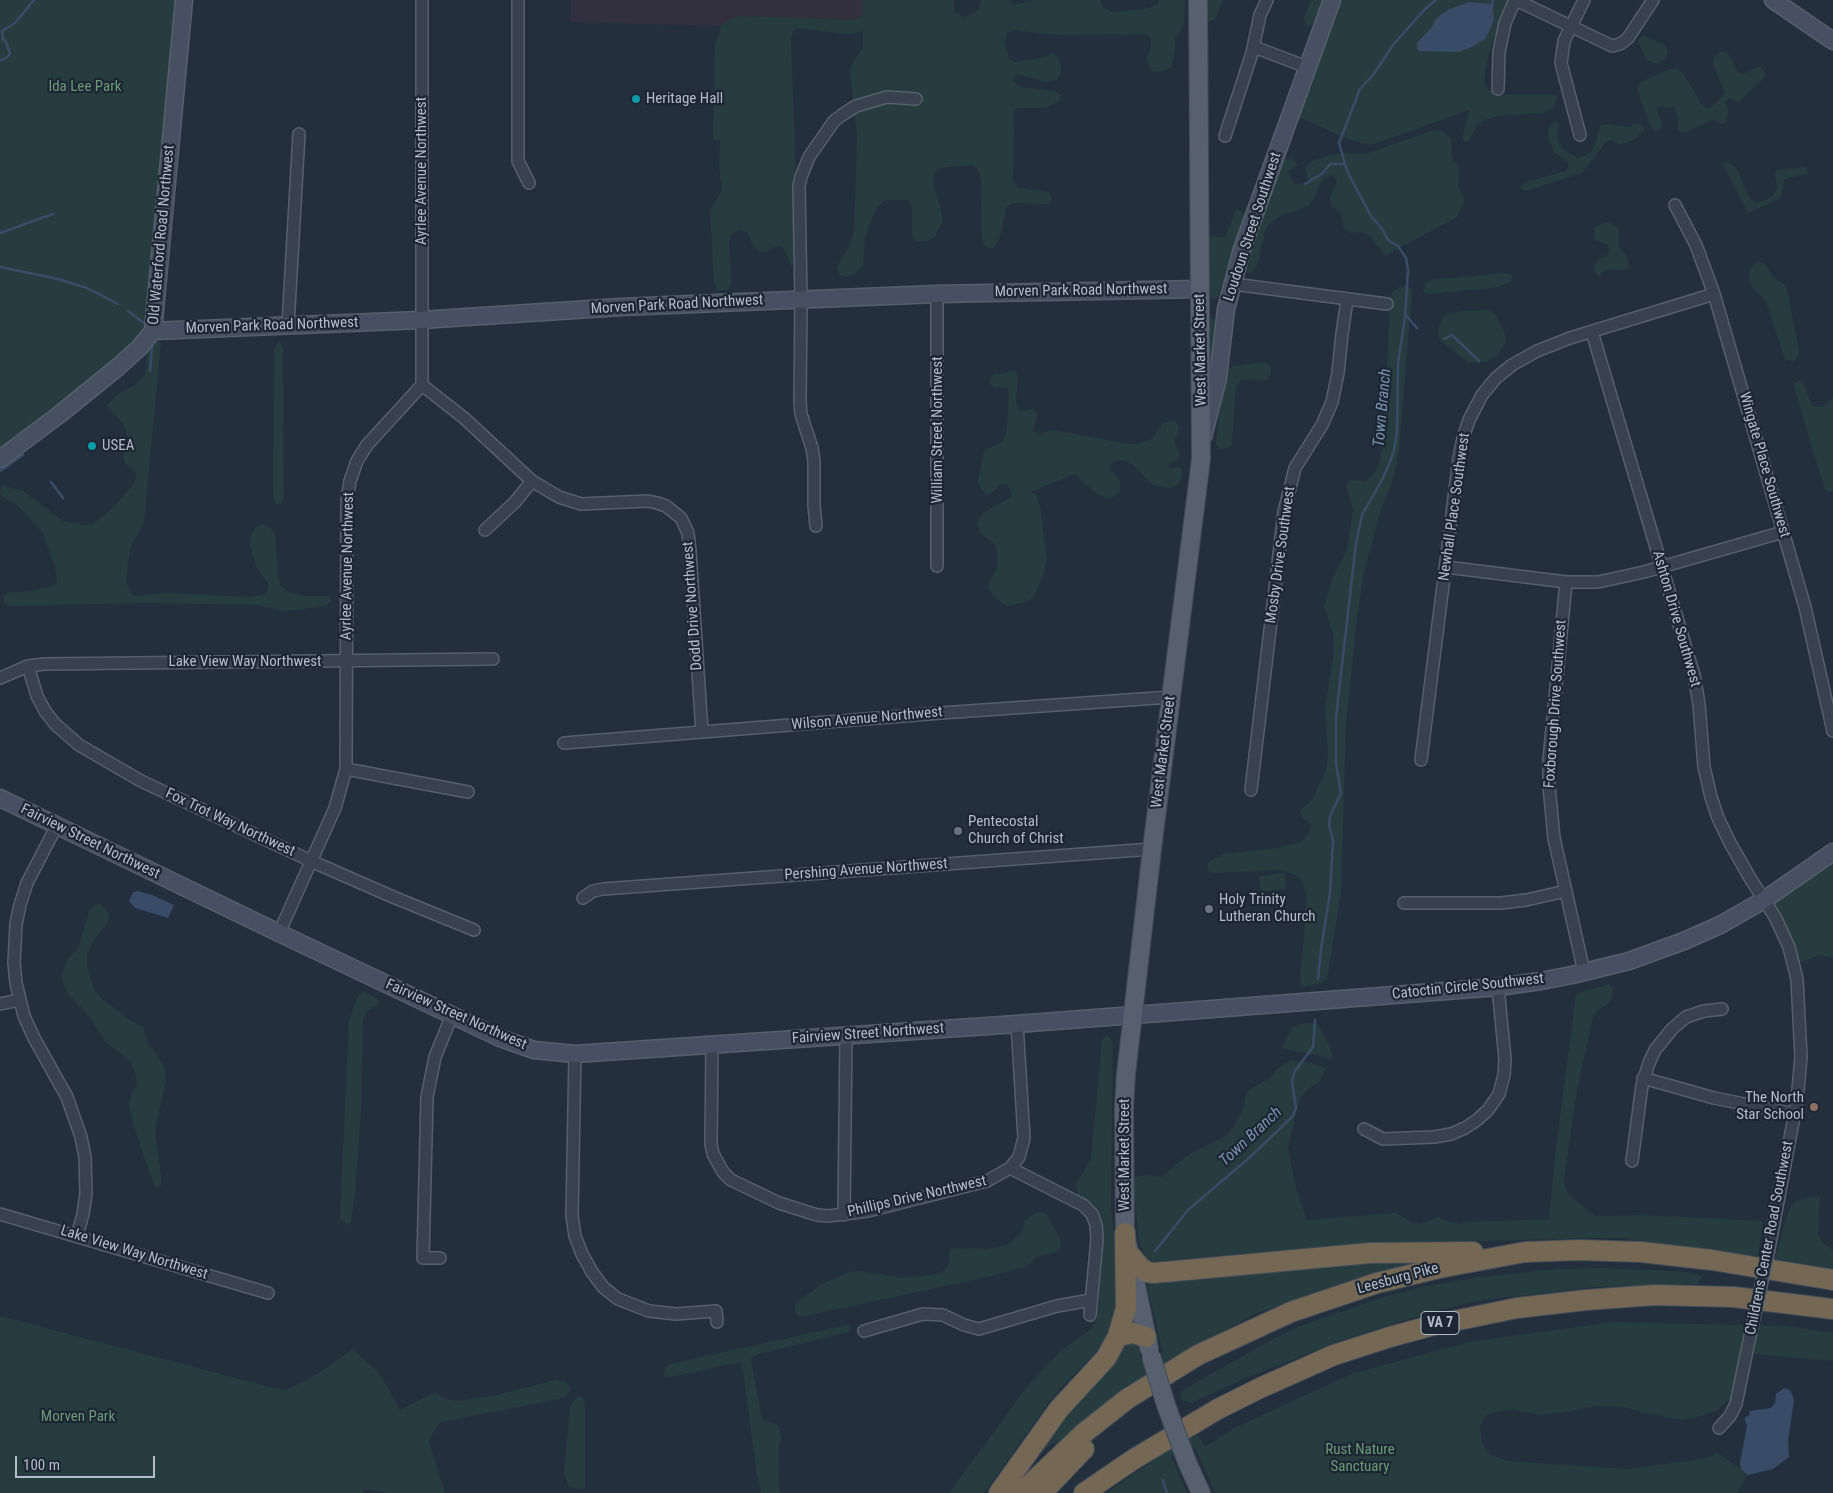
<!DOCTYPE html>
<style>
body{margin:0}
#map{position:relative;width:1833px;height:1493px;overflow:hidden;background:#242f3e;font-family:"Roboto Condensed",sans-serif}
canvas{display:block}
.scale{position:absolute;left:15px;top:1456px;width:140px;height:22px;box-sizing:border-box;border:2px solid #b4bcc9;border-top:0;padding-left:6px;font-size:15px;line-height:18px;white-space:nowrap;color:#b4bcc9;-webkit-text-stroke:4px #1d2633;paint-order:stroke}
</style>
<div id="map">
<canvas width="1833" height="1493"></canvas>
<div class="scale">100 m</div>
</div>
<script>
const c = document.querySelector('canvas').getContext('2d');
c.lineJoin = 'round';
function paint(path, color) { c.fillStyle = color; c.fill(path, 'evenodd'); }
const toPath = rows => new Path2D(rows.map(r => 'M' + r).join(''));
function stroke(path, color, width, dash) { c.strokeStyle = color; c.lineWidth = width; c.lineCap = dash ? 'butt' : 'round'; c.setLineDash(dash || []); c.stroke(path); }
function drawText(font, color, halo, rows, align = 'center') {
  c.font = font + ' "Roboto Condensed",sans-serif'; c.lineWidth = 4.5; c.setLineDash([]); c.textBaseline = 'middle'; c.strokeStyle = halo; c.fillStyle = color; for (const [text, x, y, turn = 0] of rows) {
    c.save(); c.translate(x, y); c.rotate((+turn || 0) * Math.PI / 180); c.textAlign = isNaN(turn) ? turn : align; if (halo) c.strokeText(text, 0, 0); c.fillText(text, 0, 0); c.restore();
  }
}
paint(toPath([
 [571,0,863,0,863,30,571,22]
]), '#32303f');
paint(toPath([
 [0,0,179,0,149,317,131,348,0,448],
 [863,0,954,0,954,12,963,17,970,15,978,10,981,0,1009,0,1015,5,1033,0,1100,0,1103,7,1112,12,1146,9,1157,4,1159,0,1185,0,1184,24,1175,39,1175,50,1171,68,1160,72,1152,71,1146,59,1151,49,1151,39,1146,34,1058,35,1014,30,1007,32,1005,43,1009,59,1015,62,1035,59,1053,54,1058,57,1061,64,1061,73,1056,80,1047,82,1016,74,1013,80,1016,84,1022,87,1055,91,1061,95,1059,101,1045,108,1018,108,1014,110,1013,181,1018,188,1050,192,1052,199,1049,204,1013,203,1006,207,1001,234,994,248,987,248,982,242,981,183,979,171,973,165,939,168,933,175,934,187,940,205,943,221,934,238,926,241,915,241,912,234,912,210,909,200,885,200,877,207,871,220,865,239,863,266,855,273,847,277,840,275,837,268,841,258,848,249,854,231,857,137,850,71,855,58,863,49,863,31,850,34,795,28,791,38,797,210,792,268,783,247,778,246,764,252,758,251,754,247,747,232,739,230,732,234,729,241,731,282,729,290,717,291,714,283,710,210,722,190,719,167,720,140,713,140,715,46,721,26,729,20,738,16,855,20,863,16],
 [1205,0,1223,0,1222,4,1214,20,1207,22],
 [1311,0,1324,0,1311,25,1307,27,1304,18],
 [1338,0,1510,0,1500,19,1487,60,1484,84,1488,89,1497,95,1555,95,1557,98,1555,104,1553,108,1543,113,1500,115,1485,120,1478,124,1469,140,1465,142,1462,138,1469,110,1374,144,1367,144,1350,140,1297,116],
 [1643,36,1660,42,1666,47,1668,52,1666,58,1657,64,1647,60,1639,44,1638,39],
 [1723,51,1729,55,1738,72,1742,74,1758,67,1761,67,1764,71,1765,77,1738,102,1730,98,1727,99,1725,103,1728,110,1726,122,1722,124,1713,120,1684,133,1678,130,1678,118,1674,106,1666,109,1664,105,1656,108,1662,124,1661,129,1657,131,1653,130,1650,125,1638,92,1638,86,1641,82,1670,69,1678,69,1685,76,1702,105,1709,109,1725,94,1713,63,1714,57,1718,53],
 [1557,121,1559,124,1557,132,1558,141,1562,148,1577,158,1586,155,1592,151,1595,145,1600,126,1607,124,1630,127,1637,123,1644,126,1644,130,1635,139,1623,144,1619,144,1611,140,1606,142,1582,173,1526,191,1521,189,1521,186,1524,183,1565,171,1568,167,1568,162,1554,152,1548,136,1549,128,1553,122],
 [1440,130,1446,134,1451,140,1452,157,1459,168,1458,186,1465,200,1457,217,1386,255,1383,253,1369,235,1362,232,1351,233,1344,228,1341,214,1332,206,1330,197,1337,181,1335,177,1331,175,1322,180,1313,200,1309,205,1304,208,1282,215,1269,224,1265,231,1257,267,1250,273,1247,273,1244,270,1244,265,1280,162,1283,160,1292,158,1298,165,1288,171,1295,185,1308,181,1305,168,1311,162,1329,155,1345,153,1365,154,1431,131],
 [1725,162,1731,164,1738,171,1749,197,1756,203,1770,198,1775,193,1777,188,1775,175,1777,170,1804,167,1807,169,1808,171,1806,174,1784,179,1781,197,1777,200,1750,212,1747,211,1723,164],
 [1236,209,1247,214,1229,261,1219,295,1217,298,1211,299,1208,297,1205,236,1225,237],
 [1610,222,1619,229,1618,246,1625,254,1628,260,1628,267,1627,269,1621,270,1608,269,1602,273,1600,277,1595,272,1594,267,1598,259,1605,257,1609,253,1608,245,1595,240,1594,232,1596,226,1601,224],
 [1759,261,1765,264,1774,278,1784,284,1787,289,1799,351,1798,358,1792,362,1785,359,1766,301,1753,288,1750,283,1749,277,1751,266],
 [1503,273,1512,275,1512,278,1510,282,1498,287,1428,294,1424,292,1423,289,1427,282,1432,280],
 [1401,286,1411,288,1412,292,1399,450,1393,479,1380,513,1363,576,1357,619,1346,725,1341,893,1327,979,1322,983,1303,987,1300,981,1307,898,1302,881,1296,875,1279,870,1214,873,1208,871,1207,867,1209,862,1223,854,1277,848,1301,842,1309,833,1311,826,1309,822,1303,818,1299,811,1307,805,1313,798,1326,770,1328,755,1325,707,1334,652,1333,634,1324,606,1333,577,1347,550,1353,509,1346,486,1349,480,1365,481,1374,474,1379,464,1384,439,1390,297,1393,291],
 [1490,310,1495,314,1505,333,1506,342,1497,356,1485,362,1469,363,1440,340,1438,335,1439,327,1441,320,1446,315,1461,311],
 [1212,318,1218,322,1210,398,1208,320],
 [280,341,283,347,284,501,276,505,273,497,274,349],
 [153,342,161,342,144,522,131,547,128,563,126,584,134,596,167,593,252,597,264,594,268,590,268,583,257,569,250,547,251,534,256,527,263,524,270,528,275,534,278,575,280,585,287,591,304,596,329,596,332,601,326,606,285,611,257,605,144,603,8,606,4,602,3,598,7,593,32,591,50,587,57,583,55,567,43,533,16,504,3,497,0,493,2,486,22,490,63,521,83,525,93,524,113,507,135,483,136,473,124,462,124,450,128,438,124,425,107,406,119,393,132,387,143,377,147,367,146,351],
 [1265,362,1271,367,1271,373,1267,380,1242,379,1237,385,1235,395,1232,445,1228,448,1221,449,1217,446,1216,443,1223,378,1232,366],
 [1009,371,1015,372,1018,377,1016,402,1019,410,1023,411,1033,409,1038,415,1034,426,1033,431,1035,432,1040,434,1048,431,1059,431,1122,443,1136,444,1152,439,1163,423,1173,421,1176,422,1179,427,1178,435,1174,441,1180,454,1177,460,1167,466,1170,469,1179,467,1182,470,1182,478,1176,486,1166,488,1159,487,1151,484,1134,466,1126,461,1119,460,1112,463,1109,468,1120,481,1120,491,1115,496,1107,499,1094,492,1075,474,1030,492,1036,494,1040,506,1047,559,1044,573,1035,595,1028,601,1009,606,1002,603,995,597,988,587,991,577,996,571,998,565,998,556,995,544,980,532,977,523,979,519,986,511,1011,497,1011,492,1007,484,1000,485,994,491,986,495,980,488,978,480,984,452,987,449,1002,442,1005,436,1007,427,1009,392,1006,387,994,387,990,384,990,381,991,376,995,374,1004,374],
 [1800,380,1803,383,1813,407,1822,407,1833,398,1833,490,1831,492,1828,492,1825,490,1794,387,1795,383],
 [1833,852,1833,958,1821,955,1794,964,1764,900],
 [1284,873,1286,889,1261,892,1259,876],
 [99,904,105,908,109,915,108,922,94,940,87,954,87,965,94,989,101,998,131,1021,143,1027,149,1046,157,1055,165,1068,166,1082,155,1130,161,1177,161,1185,158,1187,155,1186,143,1155,131,1115,129,1104,131,1095,137,1086,136,1077,131,1062,106,1042,85,1011,67,993,61,977,67,960,79,947,89,911,94,906],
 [1609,984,1613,989,1612,998,1606,1006,1598,1010,1593,1017,1577,1090,1564,1179,1566,1191,1571,1197,1595,1216,1644,1215,1763,1221,1758,1256,1671,1247,1623,1238,1588,1238,1493,1241,1379,1242,1157,1261,1150,1261,1146,1257,1139,1242,1134,1186,1135,1178,1143,1175,1161,1177,1188,1155,1227,1135,1233,1128,1244,1107,1245,1097,1250,1089,1270,1078,1276,1070,1290,1060,1312,1063,1326,1069,1319,1082,1309,1088,1300,1098,1288,1148,1297,1192,1307,1220,1395,1213,1404,1217,1412,1223,1421,1224,1438,1217,1452,1223,1459,1224,1464,1222,1549,1219,1555,1156,1576,994],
 [366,992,379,1001,378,1005,366,1012,363,1020,361,1112,355,1192,351,1223,347,1225,340,1219,340,1214,349,1020,356,1000,360,993],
 [1304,1023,1318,1024,1330,1046,1333,1059,1282,1048,1291,1028],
 [1107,1035,1110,1037,1113,1043,1111,1209,1118,1269,1116,1304,1109,1330,1097,1351,1054,1395,984,1493,949,1493,1026,1388,1058,1353,1091,1329,1097,1319,1099,1302,1101,1242,1098,1218,1090,1203,1077,1193,1076,1182,1081,1176,1091,1159,1102,1040],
 [1811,1197,1820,1197,1818,1234,1823,1243,1833,1250,1833,1269,1775,1259,1787,1215,1791,1206,1797,1201],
 [1042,1212,1046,1214,1060,1239,1061,1243,1060,1249,1054,1253,1036,1257,1032,1262,1025,1267,987,1277,800,1317,795,1312,795,1305,801,1299,822,1284,849,1272,862,1271,901,1278,930,1275,940,1273,945,1270,949,1263,949,1253,951,1249,955,1248,988,1249,1008,1245,1022,1232,1025,1220,1036,1213],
 [1427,1259,1368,1275,1310,1294,1255,1314,1214,1336,1166,1362,1110,1400,1057,1445,1053,1442,1010,1486,1130,1309,1142,1362,1163,1353,1147,1286,1148,1278,1337,1260],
 [1603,1268,1686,1272,1702,1276,1698,1284,1595,1287,1484,1300,1442,1309,1345,1339,1246,1378,1191,1403,1180,1399,1181,1391,1273,1339,1300,1326,1381,1298,1421,1287,1479,1277,1559,1269],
 [0,1316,285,1391,319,1373,353,1349,380,1374,400,1410,435,1392,446,1399,458,1401,497,1395,556,1380,566,1382,570,1387,569,1393,563,1398,442,1422,437,1425,429,1442,445,1493,390,1493,365,1489,362,1493,0,1493],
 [1614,1322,1787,1326,1833,1333,1833,1361,1740,1353,1731,1398,1716,1411,1700,1416,1682,1420,1649,1414,1625,1407,1594,1406,1567,1412,1538,1415,1513,1409,1487,1414,1480,1426,1482,1442,1489,1454,1507,1461,1627,1469,1704,1459,1718,1453,1741,1469,1748,1475,1737,1493,1215,1493,1195,1447,1171,1456,1187,1493,1106,1493,1169,1450,1198,1435,1205,1447,1234,1428,1351,1374,1469,1342],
 [847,1325,851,1326,849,1332,758,1354,751,1359,761,1414,764,1420,779,1426,781,1438,778,1453,780,1493,761,1493,757,1475,742,1364,740,1362,671,1377,664,1375,666,1367,670,1364],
 [577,1397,581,1397,585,1402,585,1488,579,1489,569,1487,564,1475,570,1406]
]), '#263c3f');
paint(toPath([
 [1469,2,1492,4,1494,20,1486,38,1474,46,1459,52,1418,51,1417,43,1432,27,1435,20,1442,14,1450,9],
 [138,891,152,895,174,905,168,918,135,908,129,901,133,892],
 [1784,1388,1790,1390,1794,1400,1788,1441,1789,1457,1773,1469,1748,1475,1741,1469,1740,1463,1747,1426,1745,1421,1745,1418,1749,1415,1750,1411,1771,1408,1775,1403,1776,1394]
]), '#394c67');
stroke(toPath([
 [1492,7,1493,0],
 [0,60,5,59,10,54,6,42,3,39,2,31,15,23,34,0],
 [1305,184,1323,173,1330,164,1344,164],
 [0,233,53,214],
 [0,267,58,279,87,288,118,304],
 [128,311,145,324],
 [1405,314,1417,328],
 [1444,339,1452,335,1479,361],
 [150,371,152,347],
 [0,471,23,455],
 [51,482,63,498],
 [1318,979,1321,949,1330,893,1333,840,1329,826,1330,816,1341,793,1336,764,1336,717,1356,543,1362,515,1382,480,1390,462,1394,450,1397,432,1398,364,1405,317,1408,270,1406,258,1398,246,1388,240,1382,229,1371,216,1347,171,1339,143,1360,89,1373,75,1393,45,1425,9,1436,0],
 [1155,1251,1188,1210,1249,1158,1292,1117,1296,1108,1292,1081,1295,1071,1313,1047,1315,1020],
 [1163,1480,1167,1493]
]), '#394c67', 2.5);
const street = toPath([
 [518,0,518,161,529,183],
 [1516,0,1612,46,1620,44,1628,38,1653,0],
 [1254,47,1307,67],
 [1498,89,1499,52,1505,23,1515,0],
 [1580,135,1561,63,1564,41,1584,0],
 [1225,136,1252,53,1260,15,1267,0],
 [1675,205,1696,245,1714,294,1805,607,1833,731],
 [1233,284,1387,304],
 [937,294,937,566],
 [288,325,299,134],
 [1592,332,1694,675,1699,704,1704,767,1711,797,1718,818,1730,843,1750,878,1775,917,1789,947,1797,979,1801,1057,1797,1101,1769,1249],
 [422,385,464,418,532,481,559,497,581,504,648,501,657,503,666,506,681,518,688,533,690,551,702,732],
 [816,526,814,505,814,461,812,448,801,414,800,402,801,299,799,186,801,177,809,157,834,121,842,115,856,106,887,97,916,99],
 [485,530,515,502,532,481],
 [1446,567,1566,582,1598,582,1644,572,1783,532],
 [1566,582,1549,760,1549,786,1554,838,1584,972],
 [28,666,37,696,45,711,55,724,79,745,141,781,311,861,393,897,474,930],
 [0,678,28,666,44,664,493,659],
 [564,743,941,713,1171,697],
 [1421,760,1459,458,1463,438,1469,420,1482,395,1496,378,1512,365,1537,351,1570,338,1714,294],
 [346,769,468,792],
 [1251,790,1284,512,1295,468,1322,425,1332,402,1338,373,1342,334,1347,300],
 [57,825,27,883,20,905,16,924,14,963,16,983,24,1016,34,1038,67,1097,81,1137,85,1157,86,1194,83,1214,77,1236],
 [583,898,593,891,603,889,1152,849],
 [1404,903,1501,903,1526,900,1566,891],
 [279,933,335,808,346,769,347,500,350,481,357,461,367,445,422,385,422,0],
 [0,1004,19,1000],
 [712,1045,711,1144,713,1154,723,1172,731,1180,779,1203,817,1215,828,1216,868,1211,987,1181,1010,1168,1019,1157,1024,1138,1017,1024],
 [575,1054,572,1216,575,1236,582,1254,592,1272,603,1287,618,1299,649,1311,676,1314,716,1311,717,1322],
 [1643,1078,1714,1098,1795,1114],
 [1364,1129,1383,1139,1434,1137,1451,1134,1465,1128,1477,1120,1488,1110,1499,1094,1504,1075,1505,1059,1498,987],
 [1632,1161,1642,1085,1649,1063,1655,1050,1672,1029,1686,1017,1704,1011,1722,1009],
 [1010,1168,1083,1205,1092,1214,1096,1225,1097,1239,1090,1315],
 [0,1214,268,1293],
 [844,1215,846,1036],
 [440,1258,423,1258,427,1097,435,1057,452,1015],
 [864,1331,923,1314,943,1315,964,1325,979,1329,1057,1306,1091,1300],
 [1719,1428,1730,1416,1736,1404,1750,1336]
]);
const secondary = toPath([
 [1773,0,1833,41],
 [153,331,421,320,621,307,937,294,1200,289],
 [1203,437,1218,378,1226,309,1242,249,1332,0],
 [0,459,60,414,118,367,140,347,153,331,184,0],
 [0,798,279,933,500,1038,534,1050,575,1054,1017,1024,1498,987,1541,981,1572,975,1629,961,1684,941,1720,925,1764,900,1833,852]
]);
const primary = toPath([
 [1149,1348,1125,1233,1124,1109,1126,1074,1152,849,1201,459,1198,0],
 [1187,1462,1201,1493]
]);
const highway = toPath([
 [1131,1256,1140,1267,1147,1272,1154,1273,1370,1253,1473,1252],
 [1118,1336,1133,1333,1146,1337],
 [999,1493,1059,1409,1106,1358,1118,1336,1126,1308,1125,1233],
 [1021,1493,1084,1433,1127,1399,1198,1355,1291,1312,1377,1283,1439,1268,1525,1252,1579,1250,1641,1252,1712,1260,1833,1280],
 [1042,1493,1084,1449],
 [1084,1493,1134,1459,1218,1409,1260,1388,1334,1355,1390,1337,1434,1325,1517,1308,1586,1300,1655,1295,1734,1297,1833,1309]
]);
stroke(street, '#565f6c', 14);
stroke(secondary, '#565f6c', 19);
stroke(primary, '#414a57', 20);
stroke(highway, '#434c59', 22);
stroke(street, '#38414e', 11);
stroke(secondary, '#465061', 16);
stroke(primary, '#56606e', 18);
stroke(highway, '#746855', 20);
const streetBridge = toPath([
 [1750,1336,1769,1249]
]);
const primaryBridge = toPath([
 [1151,1356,1166,1405,1187,1462]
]);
stroke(streetBridge, '#565f6c', 14, []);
stroke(primaryBridge, '#414a57', 20, []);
stroke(streetBridge, '#38414e', 11);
stroke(primaryBridge, '#56606e', 18);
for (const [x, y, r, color] of [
 [636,99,5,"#0f9aa8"],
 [92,446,5,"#0f9aa8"],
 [958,831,5,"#6b7280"],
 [1209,909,5,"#6b7280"],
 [1814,1107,5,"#8d6e63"]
]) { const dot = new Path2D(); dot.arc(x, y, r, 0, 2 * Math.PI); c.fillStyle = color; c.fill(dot); stroke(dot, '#1d2633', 2); }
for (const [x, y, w] of [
 [1440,1323,38]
]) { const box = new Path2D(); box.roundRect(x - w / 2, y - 11.5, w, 23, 4); c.fillStyle = '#1d2633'; c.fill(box); stroke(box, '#b4bcc9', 1); }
drawText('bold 14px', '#b4bcc9', null, [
 ["VA 7",1440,1323]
]);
drawText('15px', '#6b9a76', '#1d2633', [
 ["Ida Lee Park",85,87],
 ["Morven Park",78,1417],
 ["Rust Nature",1360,1450],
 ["Sanctuary",1360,1467]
]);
drawText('15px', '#b4bcc9', '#1d2633', [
 ["Heritage Hall",646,99],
 ["USEA",102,446],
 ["Pentecostal",968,822],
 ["Church of Christ",968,839],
 ["Holy Trinity",1219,900],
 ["Lutheran Church",1219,917],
 ["The North",1804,1098,"right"],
 ["Star School",1804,1115,"right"]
], 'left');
drawText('15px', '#b4bcc9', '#1d2633', [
 ["Ayrlee Avenue Northwest",422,171,-90],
 ["Loudoun Street Southwest",1253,227,-72],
 ["Old Waterford Road Northwest",162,235,-85],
 ["Morven Park Road Northwest",1081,291,-1],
 ["Morven Park Road Northwest",677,305,-3],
 ["Morven Park Road Northwest",272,326,-2],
 ["West Market Street",1201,350,-91],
 ["William Street Northwest",938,430,-90],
 ["Wingate Place Southwest",1764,465,74],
 ["Newhall Place Southwest",1455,507,-82],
 ["Mosby Drive Southwest",1281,555,-82],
 ["Ayrlee Avenue Northwest",348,566,-89],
 ["Dodd Drive Northwest",693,606,-94],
 ["Ashton Drive Southwest",1676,619,74],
 ["Lake View Way Northwest",245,662],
 ["Foxborough Drive Southwest",1556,704,-86],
 ["Wilson Avenue Northwest",867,719,-5],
 ["West Market Street",1164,752,-83],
 ["Fox Trot Way Northwest",230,823,25],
 ["Fairview Street Northwest",90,842,26],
 ["Pershing Avenue Northwest",866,870,-4],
 ["Catoctin Circle Southwest",1468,987,-6],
 ["Fairview Street Northwest",456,1015,24],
 ["Fairview Street Northwest",868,1034,-4],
 ["West Market Street",1125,1155,-90],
 ["Phillips Drive Northwest",917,1197,-13],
 ["Childrens Center Road Southwest",1770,1238,-79],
 ["Lake View Way Northwest",134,1253,17],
 ["Leesburg Pike",1398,1279,-15]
]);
drawText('italic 16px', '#7c92b1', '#1d2633', [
 ["Town Branch",1383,408,-85],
 ["Town Branch",1251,1137,-43]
]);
</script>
